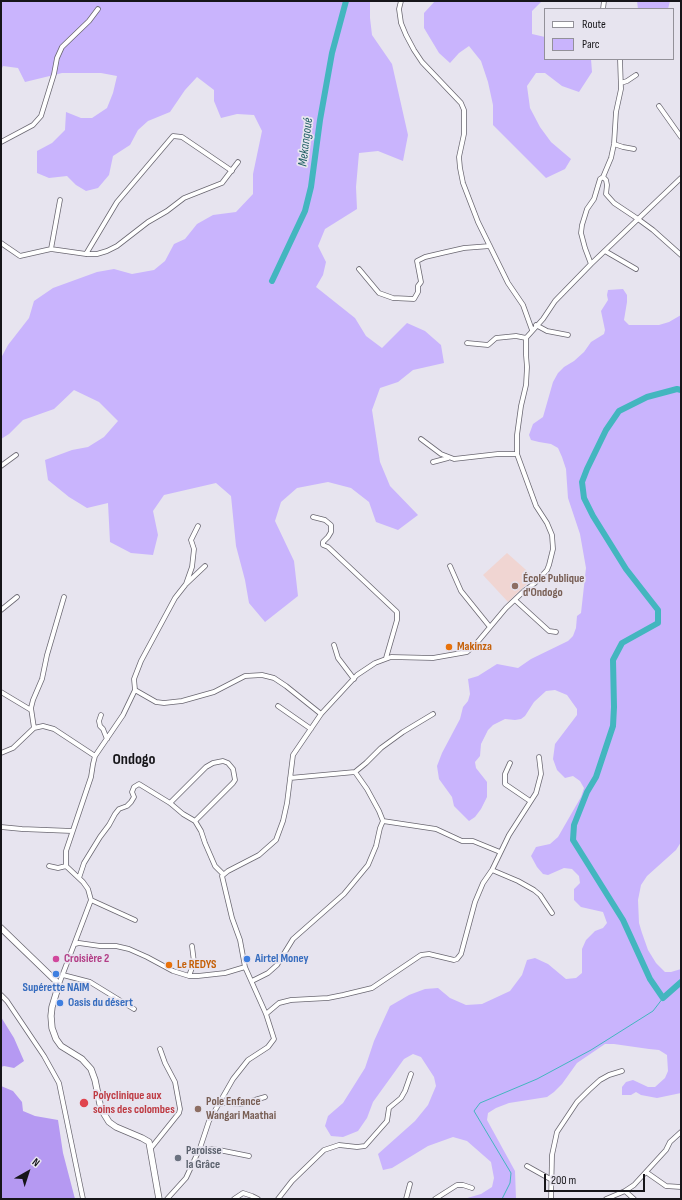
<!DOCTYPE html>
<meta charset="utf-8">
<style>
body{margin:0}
#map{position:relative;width:682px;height:1200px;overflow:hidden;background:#e7e4ef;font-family:"Sofia Sans Condensed",sans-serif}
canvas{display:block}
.frame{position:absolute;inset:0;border:2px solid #161519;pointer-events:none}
.legend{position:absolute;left:544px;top:8px;width:130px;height:52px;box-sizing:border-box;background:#e7e4ef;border:1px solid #939199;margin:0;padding:5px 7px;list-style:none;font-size:12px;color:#161519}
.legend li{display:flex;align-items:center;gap:8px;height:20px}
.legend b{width:20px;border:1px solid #939199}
.north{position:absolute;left:8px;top:1152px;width:40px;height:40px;-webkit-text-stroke:3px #e7e4ef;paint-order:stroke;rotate:39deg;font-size:11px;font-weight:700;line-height:16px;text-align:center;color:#161519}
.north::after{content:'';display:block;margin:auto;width:14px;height:18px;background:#161519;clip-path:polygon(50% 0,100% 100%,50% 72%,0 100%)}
.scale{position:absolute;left:544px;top:1174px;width:101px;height:18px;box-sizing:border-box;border:2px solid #161519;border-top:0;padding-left:5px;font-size:12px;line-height:14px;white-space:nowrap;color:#161519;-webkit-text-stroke:3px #e7e4ef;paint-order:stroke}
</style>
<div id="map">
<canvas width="682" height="1200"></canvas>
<div class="frame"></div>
<ul class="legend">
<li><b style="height:5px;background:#fff"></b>Route</li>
<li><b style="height:11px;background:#c9b4fd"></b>Parc</li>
</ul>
<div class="north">N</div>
<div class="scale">200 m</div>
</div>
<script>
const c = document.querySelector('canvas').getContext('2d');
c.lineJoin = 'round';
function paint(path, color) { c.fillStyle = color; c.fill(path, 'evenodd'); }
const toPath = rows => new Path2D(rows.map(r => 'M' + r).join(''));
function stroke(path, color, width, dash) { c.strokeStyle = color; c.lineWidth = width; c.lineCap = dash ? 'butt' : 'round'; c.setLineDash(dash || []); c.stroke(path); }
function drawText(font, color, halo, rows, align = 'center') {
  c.font = font + ' "Sofia Sans Condensed",sans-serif'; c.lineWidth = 3.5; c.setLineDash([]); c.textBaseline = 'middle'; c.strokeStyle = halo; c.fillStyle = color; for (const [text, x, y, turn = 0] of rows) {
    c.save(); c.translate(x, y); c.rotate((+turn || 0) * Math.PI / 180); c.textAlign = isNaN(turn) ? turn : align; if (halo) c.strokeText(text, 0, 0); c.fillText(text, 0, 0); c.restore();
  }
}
paint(toPath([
 [507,553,534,577,508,602,483,575]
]), '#f0d5d2');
paint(toPath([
 [4,1,370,1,370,18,372,35,392,64,408,135,403,161,378,151,359,153,356,187,357,209,325,229,318,246,326,262,323,275,316,287,355,318,366,336,382,348,407,323,425,331,441,345,444,363,413,370,398,382,380,388,372,410,380,462,390,486,418,515,398,530,376,522,369,502,351,488,328,482,297,488,281,502,275,521,294,561,298,596,265,622,249,603,245,580,236,546,231,496,216,483,164,495,153,511,158,535,153,555,131,553,110,542,108,503,87,508,69,497,48,480,45,460,72,450,88,447,104,437,118,421,99,402,74,390,54,409,23,420,9,434,1,439,1,358,8,345,29,318,34,301,53,288,97,272,114,269,132,274,154,270,165,261,174,244,185,239,197,224,213,215,236,212,253,194,253,174,262,131,254,115,237,114,221,118,214,101,214,90,197,77,185,90,170,112,148,121,138,130,130,145,113,156,109,175,98,188,86,191,76,185,67,176,49,178,37,173,37,151,52,143,65,130,66,112,81,118,92,118,107,108,113,93,117,76,101,73,62,73,25,82,18,68,3,66,1,70,1,3],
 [435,1,542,1,532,11,532,34,545,37,545,59,591,59,592,72,579,92,562,86,545,73,536,73,527,86,530,108,540,127,551,142,571,159,565,169,546,178,493,125,493,105,488,82,481,61,469,46,459,53,450,63,439,53,424,28,424,13],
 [637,1,670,1,668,9,638,9],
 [623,289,627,295,627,302,624,320,629,325,659,325,669,322,681,315,681,842,676,850,647,876,641,885,638,900,639,923,642,933,648,950,656,963,665,972,671,972,681,969,681,1093,657,1098,641,1095,636,1092,631,1095,622,1095,622,1087,626,1082,633,1080,648,1087,655,1087,665,1078,668,1071,667,1055,659,1050,649,1049,614,1044,605,1044,577,1063,562,1084,554,1092,547,1097,509,1103,496,1108,488,1113,487,1120,515,1171,516,1199,464,1199,481,1194,492,1187,494,1178,491,1162,467,1141,453,1137,428,1146,392,1168,383,1170,378,1154,415,1121,428,1105,436,1086,434,1077,421,1057,413,1054,404,1059,373,1102,367,1118,358,1131,343,1137,331,1136,325,1126,328,1116,343,1103,365,1068,374,1041,390,1006,409,995,425,989,438,988,450,998,466,1005,482,1004,510,991,522,975,527,960,535,958,548,964,566,979,576,978,582,973,582,949,586,940,595,931,603,928,607,923,603,912,581,907,574,900,574,889,580,883,579,876,572,869,564,868,548,875,543,874,537,867,531,856,536,847,550,844,558,837,581,797,584,788,580,781,573,776,565,778,557,770,553,759,555,744,577,715,577,709,567,695,555,690,546,691,534,702,525,716,521,719,515,720,505,719,493,725,488,730,481,744,480,756,475,762,476,768,487,782,487,797,481,809,475,817,469,821,454,806,452,797,439,779,437,766,442,753,460,719,463,707,468,701,470,694,468,679,478,676,497,664,518,668,531,659,568,641,573,636,576,628,577,616,581,613,586,568,580,534,568,498,566,469,562,457,558,448,551,444,539,442,531,440,529,435,533,424,543,417,553,382,558,373,564,367,574,361,584,352,591,342,604,334,605,330,601,311,608,300,607,295,608,290]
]), '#c9b4fd');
paint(toPath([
 [1,1017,14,1038,24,1061,14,1068,4,1066,1,1067],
 [1,1086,13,1091,22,1102,23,1111,35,1116,58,1120,63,1153,75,1199,1,1199]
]), '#b599f2');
stroke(toPath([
 [502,1199,510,1183,511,1173,474,1111,480,1103,537,1079,591,1050,653,1011,663,998]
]), '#43b6bf', 1);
stroke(toPath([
 [272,281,305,211,311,187,320,120,332,53,346,1],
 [681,390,677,389,647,397,619,411,606,430,587,469,582,482,584,498,593,516,626,569,658,610,658,623,622,643,613,660,614,707,613,726,596,777,587,792,574,825,573,840,623,920,650,979,663,998,681,982]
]), '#43b6bf', 6);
const street = toPath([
 [401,1,399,9,401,23,406,35,414,50,422,62,461,103,464,110,464,134,459,157,460,168,463,183,478,222,508,283,523,305,532,330],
 [603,9,604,1],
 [620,59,621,89,616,112,614,144,611,158,603,177,606,180,607,185,606,194,614,203,638,219,653,230,681,255],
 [621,83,627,81,636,75],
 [659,106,681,137],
 [1,142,33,125,41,116,54,74,57,58,62,47,89,21,98,9],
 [614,144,623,147,634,149],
 [1,243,20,256,51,249,86,254,97,254,107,251,117,246,148,222,167,211,184,198,222,183,238,162],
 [51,249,60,200],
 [605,251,636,269],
 [86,254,117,202,173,136,182,137,232,171],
 [591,264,585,248,581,233,582,225,587,209,594,199,600,179,603,177],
 [359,269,379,293,393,298,414,299,418,292,418,286,421,282,417,261,425,257,442,253,464,248,490,246],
 [536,325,547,331,568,335],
 [467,343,488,345,496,338,516,336,526,338],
 [421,439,441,454,454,459,498,454,517,454],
 [433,462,448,458],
 [1,466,16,455],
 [313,517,325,520,331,525,331,532,328,537,323,542,323,545,328,547,397,612,397,620,386,658],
 [450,566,461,591,490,627],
 [186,584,192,567,194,549,191,540,198,526],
 [515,600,549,631,556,632],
 [1,610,17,597],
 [334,645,338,658,354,679],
 [135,690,156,702,164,703,182,701,214,692,245,676,262,675,274,678,286,686,321,714],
 [1,692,31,710],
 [278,706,311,729],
 [101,715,99,721,100,726,103,729,107,739],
 [34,728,43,726,54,729,95,756],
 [1,753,13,748,34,728,31,708,33,700,42,679,47,655,64,597],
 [510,763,505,774,505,784,530,801],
 [290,778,355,772,366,763,381,748,403,732,433,714],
 [170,803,206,767,213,763,223,761,228,763,233,769,235,780,233,783,195,821],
 [383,821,436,829,462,841,473,841,500,852],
 [1,827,22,829,72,831],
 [49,866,58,868,66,866,83,882,88,889,91,900,59,984],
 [66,866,66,851,91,777,93,764,95,756,123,715,135,690,134,679,141,661,175,598,186,584,205,566],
 [492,870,518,881,534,890,540,895,552,913],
 [79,878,84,863,100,837,109,825,115,814,119,809,127,806,131,802,134,797,132,792,134,787,139,784,170,803,183,814,195,821,201,831,205,843,215,866,223,874],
 [91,900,135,920],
 [75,944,79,943,100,946,116,946,129,949,147,957,173,971,189,976,198,976,225,973,245,967],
 [63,975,90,982,134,1009],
 [189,976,194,962,192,946],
 [252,981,268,973,277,965,293,939,344,894,368,865,376,846,380,828,383,821,379,811,367,789,355,772],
 [1,995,7,1001,44,1056,59,1083,83,1199],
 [266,1014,279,1003,291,1000,328,998,343,995,372,988,421,955,429,954,454,960,457,959,461,954,475,902,483,883,492,870,509,835,536,793,541,774,539,757],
 [219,1104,224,1103,241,1104,265,1097],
 [151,1148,179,1113,180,1109,175,1082,165,1063,160,1049],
 [199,1151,211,1149,219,1150,249,1156],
 [527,1166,552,1180],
 [646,1172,666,1186,681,1187],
 [625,1191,634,1199],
 [167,1199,186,1178,200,1148,209,1121,233,1079,248,1060,268,1047,274,1039,266,1014,245,967,240,940,232,918,222,876,228,871,259,855,276,840,283,821,287,803,293,755,321,714,357,675,375,663,391,657,433,658,467,652,475,645,506,608,524,591,535,583,547,570,549,565,553,549,552,535,547,523,536,506,517,454,517,435,521,406,526,385,527,367,526,355,526,338,543,319,555,301,591,264,681,178],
 [234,1199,243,1193,252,1196,258,1199],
 [278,1199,292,1181,324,1150,339,1145,357,1147,365,1146,387,1121,389,1108,401,1098,405,1091,411,1074],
 [406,1199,410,1184],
 [435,1199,457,1185,463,1185,472,1188],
 [551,1199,552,1155,557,1132,577,1102,589,1090,600,1080,609,1075,622,1071],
 [606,1199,625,1191,634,1185,666,1150,670,1142,681,1132]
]);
const secondary = toPath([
 [1,928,59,984,52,1007,51,1016,52,1028,56,1039,61,1046,82,1059,91,1069,95,1080,101,1109,109,1122,116,1127,142,1138,149,1142,159,1199]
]);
stroke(street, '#6a6771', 5.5);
stroke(secondary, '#6a6771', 7);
stroke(street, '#fff', 4);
stroke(secondary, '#fff', 5.5);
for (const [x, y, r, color] of [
 [515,586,4,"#8d6e63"],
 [449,647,4,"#e8710a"],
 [56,959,4,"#d1479c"],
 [247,959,4,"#3f7fe0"],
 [169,965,4,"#e8710a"],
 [56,974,4,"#3f7fe0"],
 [60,1003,4,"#3f7fe0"],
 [84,1103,5,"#e0444e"],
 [198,1109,4,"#8d6e63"],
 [178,1158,4,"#6b7280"]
]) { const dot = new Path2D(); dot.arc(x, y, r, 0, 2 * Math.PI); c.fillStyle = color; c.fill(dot); stroke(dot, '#e7e4ef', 1.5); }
drawText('bold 12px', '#785e54', '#e7e4ef', [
 ["École Publique",523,579],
 ["d'Ondogo",523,593],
 ["Pole Enfance",206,1102],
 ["Wangari Maathai",206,1116]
], 'left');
drawText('bold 12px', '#c56008', '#e7e4ef', [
 ["Makinza",457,647],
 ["Le REDYS",177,965]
], 'left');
drawText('bold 12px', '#b23c85', '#e7e4ef', [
 ["Croisière 2",64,959]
], 'left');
drawText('bold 12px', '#366cbe', '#e7e4ef', [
 ["Airtel Money",255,959],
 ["Supérette NAIM",56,988,"center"],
 ["Oasis du désert",68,1003]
], 'left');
drawText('bold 12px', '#be3a42', '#e7e4ef', [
 ["Polyclinique aux",93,1096],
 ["soins des colombes",93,1110]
], 'left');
drawText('bold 12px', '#5b616d', '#e7e4ef', [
 ["Paroisse",186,1151],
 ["la Grâce",186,1165]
], 'left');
drawText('italic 13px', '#205f64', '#e7e4ef', [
 ["Mekangoué",306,142,-83]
]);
drawText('bold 16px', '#161519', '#e7e4ef', [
 ["Ondogo",134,760]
]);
</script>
